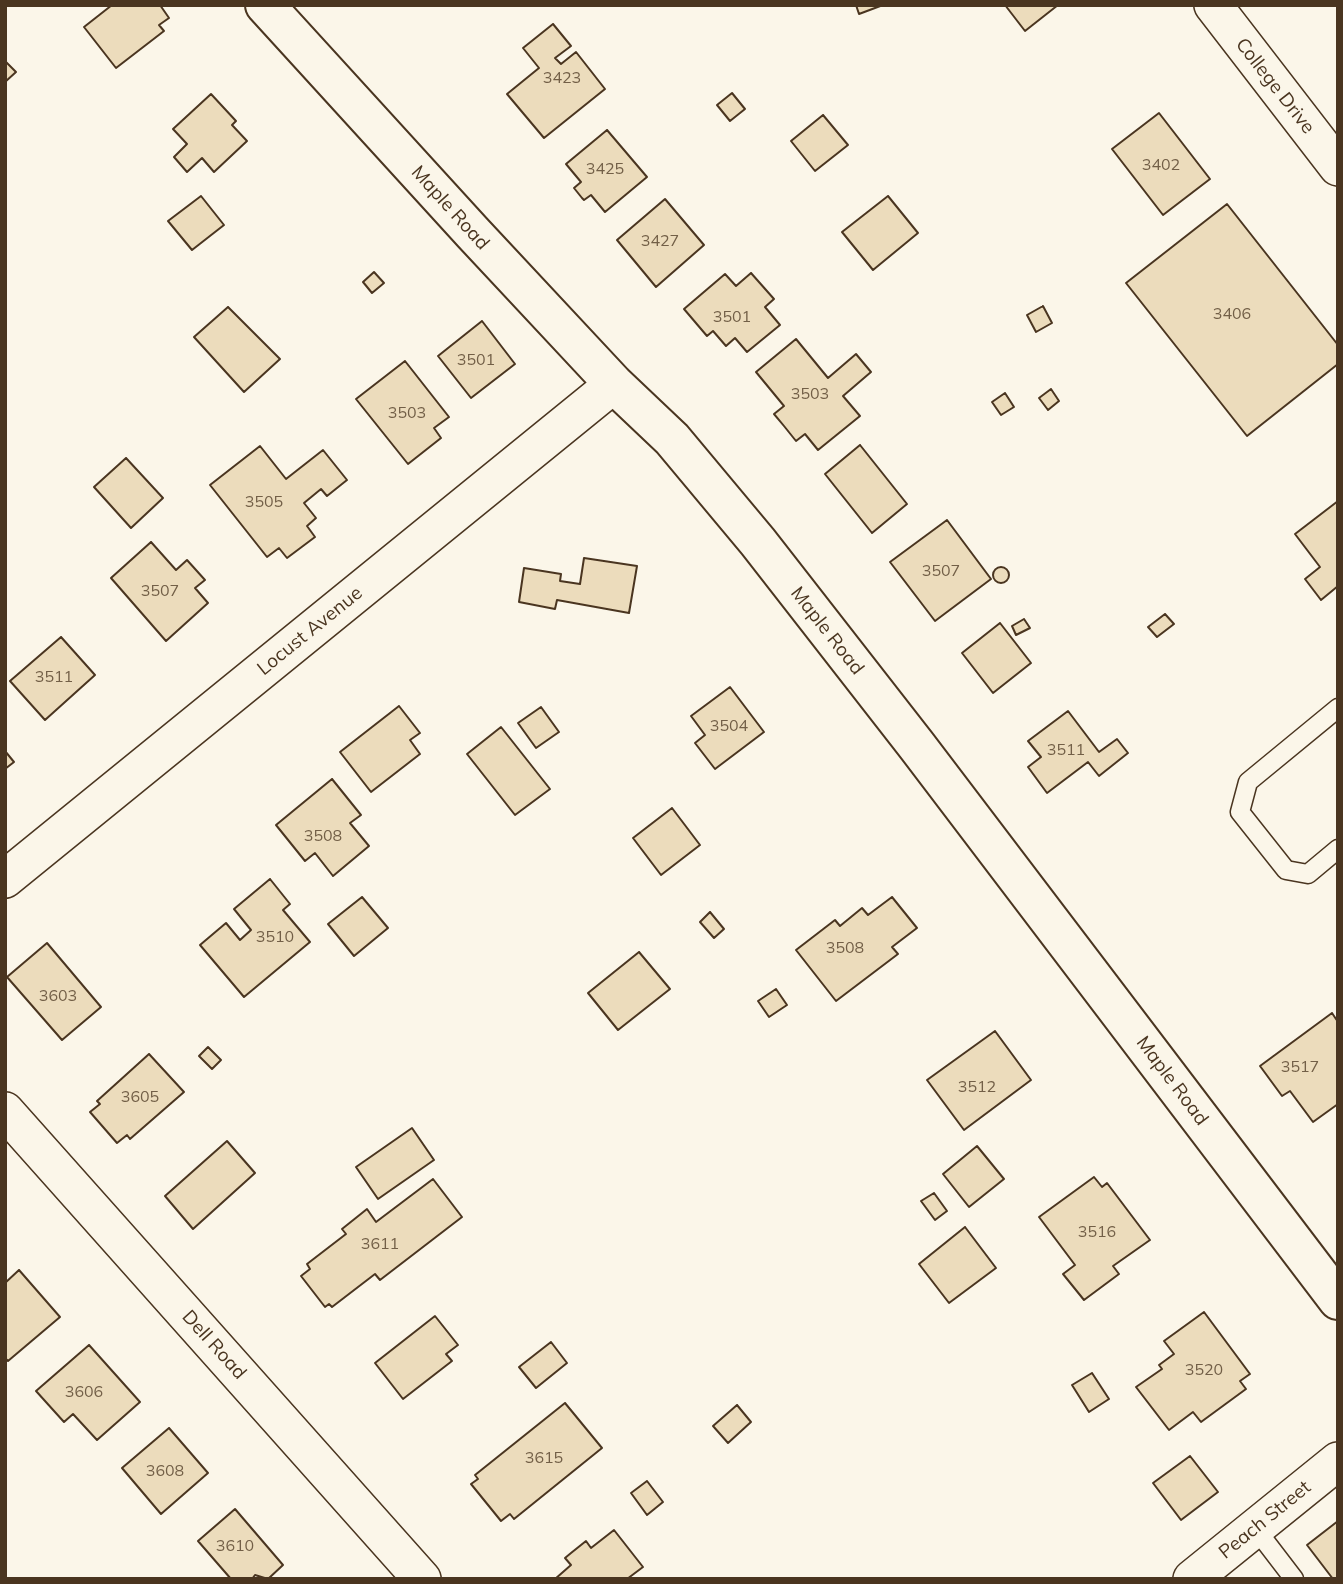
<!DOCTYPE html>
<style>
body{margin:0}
#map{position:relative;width:1343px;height:1584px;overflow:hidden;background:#fbf6e9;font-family:Mulish,sans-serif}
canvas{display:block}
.frame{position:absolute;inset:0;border:7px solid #4a3520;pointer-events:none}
</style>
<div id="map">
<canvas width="1343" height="1584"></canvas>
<div class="frame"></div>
</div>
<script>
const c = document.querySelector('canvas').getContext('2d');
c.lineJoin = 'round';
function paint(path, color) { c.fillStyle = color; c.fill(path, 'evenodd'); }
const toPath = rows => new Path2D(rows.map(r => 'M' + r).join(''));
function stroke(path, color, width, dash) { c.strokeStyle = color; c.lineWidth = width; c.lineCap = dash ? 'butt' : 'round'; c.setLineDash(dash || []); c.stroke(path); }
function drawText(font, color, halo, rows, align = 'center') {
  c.font = font + ' Mulish,sans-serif'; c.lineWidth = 5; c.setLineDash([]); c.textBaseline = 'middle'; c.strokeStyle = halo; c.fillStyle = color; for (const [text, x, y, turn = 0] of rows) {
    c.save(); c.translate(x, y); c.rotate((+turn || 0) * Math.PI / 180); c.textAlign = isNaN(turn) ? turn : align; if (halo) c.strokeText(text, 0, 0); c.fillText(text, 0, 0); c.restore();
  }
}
const building = toPath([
 [112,5,160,5,169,18,159,25,164,31,116,68,84,27,112,5],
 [856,5,883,5,859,14,856,5],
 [1005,5,1058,5,1025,31,1005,5],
 [553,24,571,46,555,58,561,64,576,52,605,89,544,138,507,94,539,68,523,48,553,24],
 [5,61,16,72,5,82,5,61],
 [732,93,745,109,730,121,717,105,732,93],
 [211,94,236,121,232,125,247,141,214,172,202,158,187,172,174,157,187,144,173,129,211,94],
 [1159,113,1210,179,1163,215,1112,149,1159,113],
 [823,115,848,145,815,171,791,141,823,115],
 [607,130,647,177,605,212,591,195,584,200,582,198,574,188,581,182,566,164,607,130],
 [201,196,224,225,192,250,168,221,201,196],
 [888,196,918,233,873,270,842,232,888,196],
 [665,199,704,245,656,287,617,240,665,199],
 [1227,204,1338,345,1338,364,1247,436,1126,283,1227,204],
 [374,272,384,283,372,293,363,282,374,272],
 [751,273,774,299,765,307,780,325,747,352,735,338,726,346,713,331,707,336,684,309,725,274,736,286,751,273],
 [1043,306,1052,323,1036,332,1027,315,1043,306],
 [228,307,280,359,244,392,194,337,228,307],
 [482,321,515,364,471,398,438,356,482,321],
 [796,339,828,378,856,354,871,372,843,396,860,416,818,450,805,434,796,441,784,426,774,414,784,406,756,372,796,339],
 [405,361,449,417,434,428,441,438,408,464,356,399,405,361],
 [1051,389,1059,401,1048,410,1039,398,1051,389],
 [1005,393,1014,407,1001,415,992,402,1005,393],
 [860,445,907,504,872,533,825,474,860,445],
 [260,446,286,479,323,450,347,480,327,496,321,489,304,503,316,518,307,526,315,537,287,558,279,548,267,557,210,485,260,446],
 [126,458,163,498,131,528,94,487,126,458],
 [1338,501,1338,586,1321,600,1305,579,1320,567,1295,534,1338,501],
 [947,520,991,579,935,621,890,562,947,520],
 [151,542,176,570,187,560,205,580,195,588,208,603,166,641,111,578,151,542],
 [584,558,637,566,629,613,557,600,555,609,519,602,524,568,561,574,560,581,580,584,584,558],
 '993 575a8 8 0 1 1 16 0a8 8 0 1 1-16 0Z',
 [1165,614,1174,624,1157,637,1148,627,1165,614],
 [1024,619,1030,628,1016,635,1012,626,1024,619],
 [1000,623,1031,663,993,693,962,653,1000,623],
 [61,637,95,675,45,720,10,681,61,637],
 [730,687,764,732,715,769,695,743,705,735,691,716,730,687],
 [399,706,420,733,410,740,420,754,371,792,340,752,399,706],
 [541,707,559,732,536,748,518,723,541,707],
 [1068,711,1099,752,1117,739,1128,753,1099,776,1088,762,1047,793,1028,767,1041,757,1028,741,1068,711],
 [501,727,550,789,515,815,467,754,501,727],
 [5,751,14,762,5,769,5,751],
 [332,779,361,815,350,823,369,846,333,876,315,853,305,861,276,825,332,779],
 [672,808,700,845,661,875,633,838,672,808],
 [270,879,290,904,283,910,310,942,244,997,200,945,226,923,240,940,251,930,234,909,270,879],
 [362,897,388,928,354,956,328,924,362,897],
 [892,897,917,928,892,947,898,954,836,1001,796,950,835,920,840,926,862,908,868,915,892,897],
 [710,912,724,929,714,938,700,922,710,912],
 [47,943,101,1007,62,1040,7,977,47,943],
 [639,952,670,989,618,1030,588,993,639,952],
 [776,989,787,1005,769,1017,758,1001,776,989],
 [1332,1013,1338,1022,1338,1104,1313,1122,1290,1091,1282,1096,1260,1066,1332,1013],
 [995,1031,1031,1080,964,1130,927,1080,995,1031],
 [208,1047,221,1060,212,1069,199,1056,208,1047],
 [149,1054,184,1092,130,1139,127,1135,117,1143,90,1112,100,1104,97,1101,149,1054],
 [412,1128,434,1160,378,1199,356,1167,412,1128],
 [227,1141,255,1173,193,1229,165,1196,227,1141],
 [977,1146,1004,1179,969,1207,943,1174,977,1146],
 [1094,1177,1102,1187,1107,1183,1150,1240,1113,1266,1119,1274,1084,1300,1063,1274,1075,1265,1039,1217,1094,1177],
 [433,1179,462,1217,380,1280,375,1274,332,1307,329,1304,325,1307,301,1276,310,1269,307,1264,346,1234,342,1229,367,1209,376,1222,433,1179],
 [934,1193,947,1211,935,1220,921,1201,934,1193],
 [965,1227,996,1268,949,1303,919,1264,965,1227],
 [19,1270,60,1317,8,1361,5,1358,5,1283,19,1270],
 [1204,1312,1250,1374,1240,1381,1246,1389,1201,1422,1193,1412,1169,1430,1136,1387,1162,1369,1159,1365,1174,1354,1164,1341,1204,1312],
 [435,1316,458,1345,446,1354,452,1361,403,1399,375,1363,435,1316],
 [551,1342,567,1363,536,1388,519,1367,551,1342],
 [89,1345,140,1402,97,1440,73,1414,64,1422,36,1391,89,1345],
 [1092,1373,1109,1399,1089,1412,1072,1385,1092,1373],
 [565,1403,602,1448,514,1519,510,1514,501,1521,471,1484,478,1479,475,1475,565,1403],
 [737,1405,751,1422,728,1443,713,1426,737,1405],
 [169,1428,208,1473,161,1514,122,1468,169,1428],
 [1190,1456,1218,1492,1181,1520,1153,1483,1190,1456],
 [647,1481,663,1502,647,1515,631,1493,647,1481],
 [235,1509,283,1565,268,1579,255,1575,252,1579,231,1579,198,1541,235,1509],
 [1338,1521,1338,1579,1333,1579,1307,1545,1338,1521],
 [614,1530,643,1567,627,1579,555,1579,571,1565,565,1558,571,1553,586,1541,591,1548,614,1530]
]);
paint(building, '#ecdcbc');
stroke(building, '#4a3520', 2);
const lane = toPath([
 [1338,708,1248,782,1240,812,1286,870,1308,874,1338,849],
 [1255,1528,1294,1579]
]);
const street = toPath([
 [1213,5,1338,167],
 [5,879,614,384],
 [5,1111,422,1579],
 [1192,1579,1338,1461]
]);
const secondary = toPath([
 [265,5,473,233,614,384,672,439,758,542,917,746,1338,1300]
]);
stroke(lane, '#4a3520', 21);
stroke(street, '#4a3520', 40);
stroke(secondary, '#4a3520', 42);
stroke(lane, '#fbf6e9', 18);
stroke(street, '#fbf6e9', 37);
stroke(secondary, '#fbf6e9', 38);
drawText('16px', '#725f47', null, [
 ["3423",562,78],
 ["3402",1161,165],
 ["3425",605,169],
 ["3427",660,241],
 ["3406",1232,314],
 ["3501",732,317],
 ["3501",476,360],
 ["3503",810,394],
 ["3503",407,413],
 ["3505",264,502],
 ["3507",941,571],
 ["3507",160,591],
 ["3511",54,677],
 ["3504",729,726],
 ["3511",1066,750],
 ["3508",323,836],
 ["3510",275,937],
 ["3508",845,948],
 ["3603",58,996],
 ["3517",1300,1067],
 ["3512",977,1087],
 ["3605",140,1097],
 ["3516",1097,1232],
 ["3611",380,1244],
 ["3520",1204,1370],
 ["3606",84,1392],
 ["3615",544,1458],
 ["3608",165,1471],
 ["3610",235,1546]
]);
drawText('19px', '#4a3520', '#fbf6e9', [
 ["College Drive",1275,86,52],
 ["Maple Road",450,208,48],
 ["Locust Avenue",310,631,-39],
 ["Maple Road",827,631,52],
 ["Maple Road",1172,1081,53],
 ["Dell Road",214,1345,48],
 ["Peach Street",1265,1520,-39]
]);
</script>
